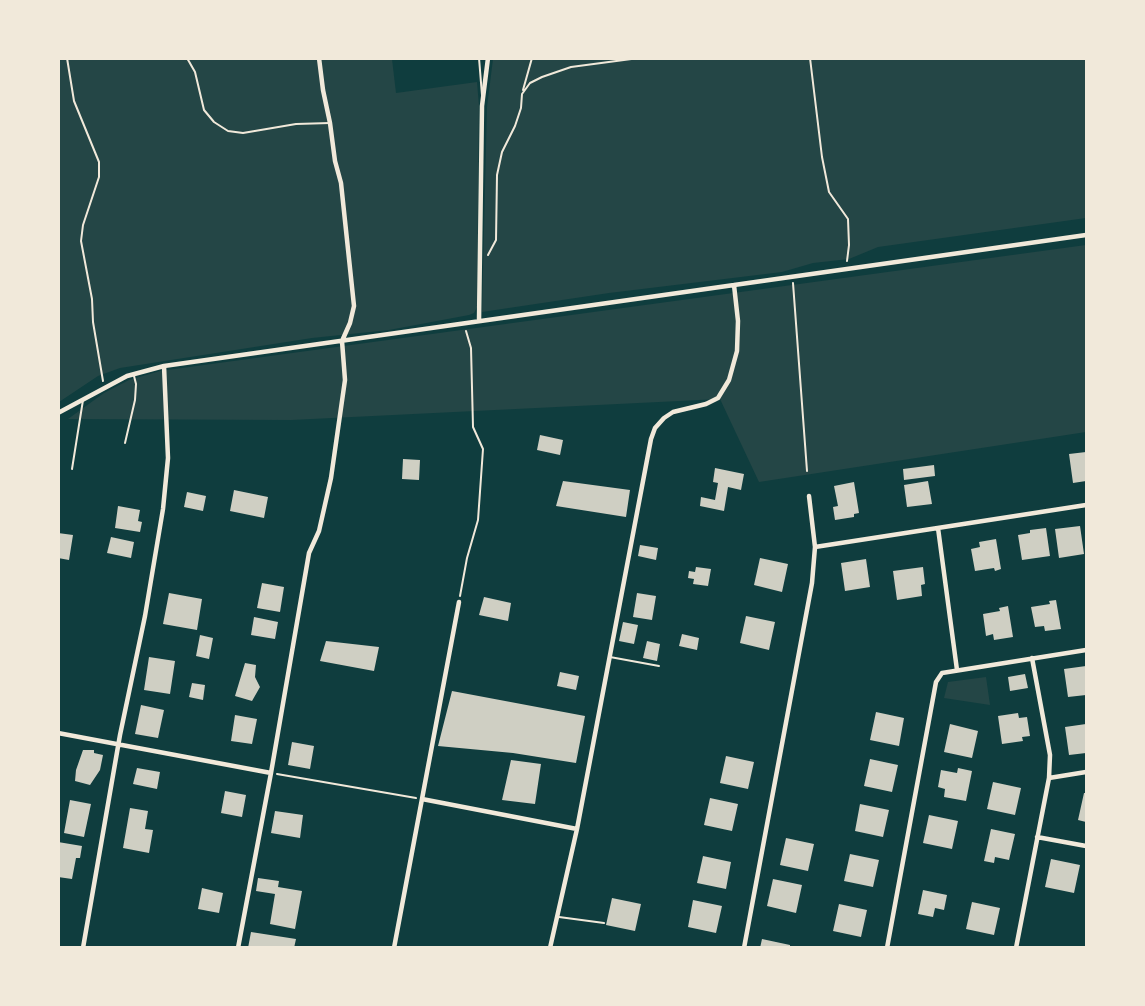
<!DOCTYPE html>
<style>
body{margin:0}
#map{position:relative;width:1145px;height:1006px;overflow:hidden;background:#0f3d3e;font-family:"Roboto Condensed",sans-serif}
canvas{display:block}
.frame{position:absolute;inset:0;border:60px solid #f1e9da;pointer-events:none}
</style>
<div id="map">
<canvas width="1145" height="1006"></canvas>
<div class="frame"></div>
</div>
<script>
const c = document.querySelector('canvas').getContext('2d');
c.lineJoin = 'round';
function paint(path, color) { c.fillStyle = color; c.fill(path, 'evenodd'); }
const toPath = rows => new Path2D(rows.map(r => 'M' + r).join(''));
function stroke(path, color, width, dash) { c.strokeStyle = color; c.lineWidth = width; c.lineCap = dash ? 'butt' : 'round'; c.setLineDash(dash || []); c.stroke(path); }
paint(toPath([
 [59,59,392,59,396,93,477,82,479,106,477,307,474,313,469,315,389,330,312,338,120,368,98,376,59,402],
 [493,59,1086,59,1086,218,878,247,849,259,813,263,782,272,609,293,482,312,487,107],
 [1086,245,1086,432,759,482,720,399,291,420,68,419,104,393,129,380,160,371],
 [986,677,990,705,944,698,948,682]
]), '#244646');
paint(toPath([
 [540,435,563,440,560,455,537,450],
 [1086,452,1086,481,1073,483,1069,454],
 [403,459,420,460,419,480,402,479],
 [934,465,935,476,904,480,903,469],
 [715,468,744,474,741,490,728,487,724,511,700,506,701,497,715,500,718,483,713,482],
 [563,481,630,490,626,517,556,506],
 [928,481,932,504,907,507,904,485],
 [854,482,859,513,854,514,854,517,835,520,833,507,838,506,834,486],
 [234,490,268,497,264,518,230,511],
 [187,492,206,496,203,511,184,507],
 [118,506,140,510,138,521,142,522,140,532,115,528],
 [1080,526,1084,554,1059,558,1055,529],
 [1046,528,1050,556,1022,560,1018,535,1030,533,1030,530],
 [58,533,73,535,69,560,58,558],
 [111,537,134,542,131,558,107,553],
 [996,539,1001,569,995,571,994,568,975,571,971,549,980,547,979,542],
 [640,545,658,548,656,560,638,556],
 [760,558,788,564,782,592,754,585],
 [866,559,870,587,845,591,841,563],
 [696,567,711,569,708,586,693,584,694,579,688,578,689,571,695,572],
 [923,567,925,584,921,585,922,596,897,600,893,571],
 [262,583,284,587,280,612,257,608],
 [169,593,202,599,197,630,163,624],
 [637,593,656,596,652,620,633,617],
 [484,597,511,603,508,621,479,615],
 [1056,600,1061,629,1045,631,1044,626,1035,627,1031,607,1050,604,1049,601],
 [1008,606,1013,637,994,640,993,634,986,636,983,614,1000,611,999,608],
 [746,616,775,622,769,650,740,643],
 [254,617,278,622,275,639,251,635],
 [623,622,638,625,634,644,619,641],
 [682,634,699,638,697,650,679,646],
 [200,635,213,638,209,659,196,656],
 [326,641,379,647,374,671,320,661],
 [647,641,660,644,657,661,643,658],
 [149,657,175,661,170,694,144,690],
 [245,663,256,665,255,677,260,687,252,701,235,696],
 [1086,666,1086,695,1068,697,1064,669],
 [560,672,579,676,576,690,557,686],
 [1025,674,1028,688,1010,691,1008,677],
 [192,683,205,685,203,700,189,697],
 [452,691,585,716,576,763,513,753,438,746],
 [141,705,164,710,158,738,135,734],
 [876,712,904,718,899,746,870,740],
 [1018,713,1019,718,1027,717,1030,736,1022,737,1023,741,1002,744,998,716],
 [235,715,257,719,252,744,231,741],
 [950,724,978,731,972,758,944,752],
 [1086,724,1086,753,1069,755,1065,727],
 [292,742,314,746,310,769,288,765],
 [83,750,94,750,94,753,103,755,100,770,90,785,75,781,76,770],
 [726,756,754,762,748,789,720,783],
 [870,759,898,765,892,792,864,786],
 [511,760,541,764,535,804,502,800],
 [137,768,160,772,157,789,133,784],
 [958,768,972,771,966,801,944,797,945,789,938,787,941,770,957,773],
 [993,782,1021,788,1015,815,987,809],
 [225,791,246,795,242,817,221,813],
 [1084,793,1086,793,1086,822,1078,820],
 [710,798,738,804,732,831,704,825],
 [70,800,91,804,84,837,64,833],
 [860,804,889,810,883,837,855,831],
 [130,808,148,811,145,829,153,830,149,853,123,848],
 [275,811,303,815,300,838,271,833],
 [929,815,958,821,952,849,923,843],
 [991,829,1015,834,1009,860,995,857,994,863,984,861],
 [786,838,814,844,808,871,780,865],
 [58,842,82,846,80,858,76,858,72,879,58,877],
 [850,854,879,860,873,887,844,881],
 [703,856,731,862,726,889,697,883],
 [1051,859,1080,865,1074,893,1045,887],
 [258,878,279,881,278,887,302,891,295,929,270,924,275,894,256,891],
 [773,879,802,885,796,913,767,906],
 [202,888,223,893,219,913,198,909],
 [923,890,947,895,944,910,935,908,933,917,918,914],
 [612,898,641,904,635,931,606,925],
 [693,900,722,906,716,933,688,927],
 [972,902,1000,908,994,935,966,929],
 [839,904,867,910,861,937,833,931],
 [251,932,296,939,294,948,248,948],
 [762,939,790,945,790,948,760,948]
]), '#cfcfc3');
stroke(toPath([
 [67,58,74,101,99,162,99,177,83,225,81,241,92,299,93,322,103,381],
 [810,58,822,157,829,192,848,219,849,245,847,261],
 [523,90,532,58],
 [488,255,496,240,497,175,502,152,515,126,521,108,522,94,530,83,542,77,571,67,639,58],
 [793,283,807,471],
 [460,596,467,558,478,520,483,449,473,427,471,348,466,331],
 [277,774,416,798]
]), '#f1e9da', 2);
stroke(toPath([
 [187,58,195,72,204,110,214,122,228,131,243,133,296,124,330,123],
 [479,58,482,95],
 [125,443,135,400,136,384,134,376],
 [72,469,83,400],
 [610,657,659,666],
 [559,917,604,923]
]), '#f1e9da', 2);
stroke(toPath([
 [479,321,482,106,488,58],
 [58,413,127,376,164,366,1086,235],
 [809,496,815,547],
 [938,528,957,670],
 [1032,658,1050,755,1049,778],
 [58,733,271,773],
 [422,799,577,829],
 [1037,837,1086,846],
 [83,948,120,735,145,616,163,509,168,458,164,366],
 [238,948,271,773,309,553,319,531,331,478,345,380,342,341,350,323,354,306,341,183,335,161,330,123,323,90,319,58],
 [394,948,459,602],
 [550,948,577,829,651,439,655,428,664,418,673,412,706,404,718,398,729,380,737,351,738,321,734,285],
 [744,948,812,583,815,547,1086,505],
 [887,948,936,682,942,673,1086,650],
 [1016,948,1049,778,1086,772]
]), '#f1e9da', 4.5);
</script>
